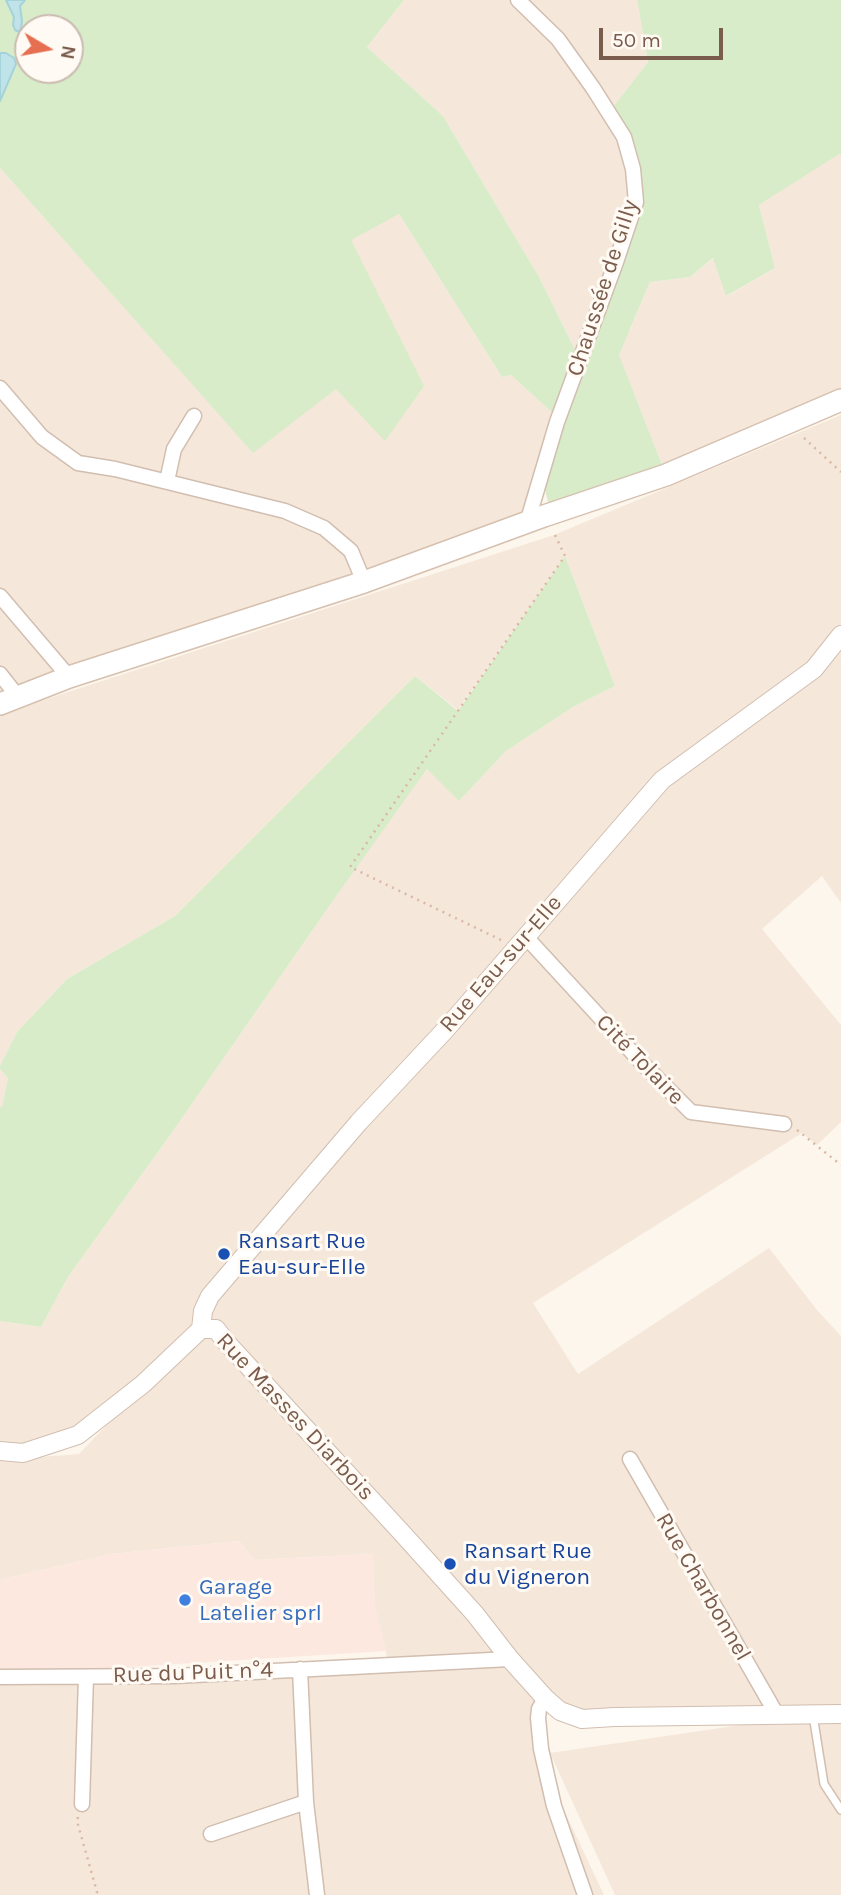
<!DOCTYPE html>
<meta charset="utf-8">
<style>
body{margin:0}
#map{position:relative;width:841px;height:1895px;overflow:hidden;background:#fdf6ec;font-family:Karla,sans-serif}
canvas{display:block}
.north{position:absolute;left:14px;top:14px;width:70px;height:70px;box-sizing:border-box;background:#fffaf3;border:2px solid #cabbb1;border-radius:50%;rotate:100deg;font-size:19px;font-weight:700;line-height:28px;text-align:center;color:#7a5c4d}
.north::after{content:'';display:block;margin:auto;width:24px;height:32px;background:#e76f51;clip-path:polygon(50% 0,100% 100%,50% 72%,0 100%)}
.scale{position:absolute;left:599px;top:28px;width:124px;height:32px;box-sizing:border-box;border:4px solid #7a5c4d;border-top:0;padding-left:9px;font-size:21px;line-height:24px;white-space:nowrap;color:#7a5c4d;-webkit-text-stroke:5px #fffaf3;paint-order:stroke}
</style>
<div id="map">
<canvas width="841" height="1895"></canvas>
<div class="north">N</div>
<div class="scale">50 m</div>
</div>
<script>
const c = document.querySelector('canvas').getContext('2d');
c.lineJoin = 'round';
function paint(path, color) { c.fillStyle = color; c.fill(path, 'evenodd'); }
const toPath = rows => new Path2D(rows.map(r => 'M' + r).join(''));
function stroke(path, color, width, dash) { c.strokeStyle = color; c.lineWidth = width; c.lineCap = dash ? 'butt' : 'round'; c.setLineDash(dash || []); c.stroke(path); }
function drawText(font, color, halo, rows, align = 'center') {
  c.font = font + ' Karla,sans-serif'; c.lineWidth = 6; c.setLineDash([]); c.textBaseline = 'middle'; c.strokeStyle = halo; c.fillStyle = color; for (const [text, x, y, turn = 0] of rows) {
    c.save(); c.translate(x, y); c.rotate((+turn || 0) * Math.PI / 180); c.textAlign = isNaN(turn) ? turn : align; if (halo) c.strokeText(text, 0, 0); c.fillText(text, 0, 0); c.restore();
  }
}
paint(toPath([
 [404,0,637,0,648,62,613,107,571,44,536,18,629,131,631,219,580,360,539,277,443,116,367,47],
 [839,153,841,155,841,396,666,475,614,344,630,330,650,282,690,277,714,258,727,296,775,268,759,205],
 [0,168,253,452,350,239,399,214,502,377,511,375,558,418,527,523,0,706],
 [841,415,841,903,822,876,762,929,841,1025,841,1122,817,1145,802,1133,533,1303,578,1374,769,1248,817,1310,841,1336,841,1895,615,1895,550,1753,802,1716,582,1719,541,1693,547,1774,604,1895,0,1895,0,1676,301,1676,503,1667,537,1690,510,1659,389,1665,375,1607,372,1554,254,1560,239,1541,111,1554,0,1580,0,1460,79,1454,166,1363,90,1425,0,1452,0,1321,41,1327,68,1277,173,1131,339,892,351,867,428,768,459,801,506,751,573,707,615,686,565,556,458,710,415,676,175,916,67,979,17,1032,0,1066,0,714,554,535],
 [0,1069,8,1078,2,1108,0,1107]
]), '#f5e8da');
paint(toPath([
 [239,1541,254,1560,373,1554,375,1607,386,1651,0,1675,0,1580,111,1554]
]), '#fde8e0');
paint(toPath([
 [0,0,404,0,367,47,443,116,539,277,580,360,558,418,511,375,502,377,399,214,351,240,424,386,385,441,336,389,253,453,0,168],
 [28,28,70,28,70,70,28,70],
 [637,0,841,0,841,155,839,154,759,205,775,268,726,296,713,258,690,277,650,282,619,355,666,475,551,514,544,486,609,282,636,202,613,107,648,62],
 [565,556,615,686,573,707,506,751,459,801,427,769,339,892,173,1131,68,1277,41,1327,0,1321,0,1107,2,1107,8,1078,0,1069,0,1066,17,1032,67,979,175,916,415,676,458,711]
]), '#d8ecc9');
const water = toPath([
 [6,0,25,0,20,6,22,21,21,28,19,32,15,30,13,25,14,17,6,0],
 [0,53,6,53,14,58,16,64,0,101,0,53]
]);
paint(water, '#bfe3e8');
stroke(water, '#a5d3da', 2);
const service = toPath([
 [813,1715,824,1784,841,1810]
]);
const minor = toPath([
 [518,0,558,39,593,88,624,137,633,169,636,202,616,262,557,422,527,523],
 [0,388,42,437,78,463,115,469,285,511,324,528,351,551,364,582],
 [167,481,174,449,194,416],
 [0,596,69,677],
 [0,674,18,697],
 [526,937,642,1063,691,1112,784,1124],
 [630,1459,777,1715],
 [300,1669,306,1802,317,1895],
 [0,1677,175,1676,510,1659],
 [545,1698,539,1709,538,1718,541,1749,554,1806,585,1895],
 [82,1804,86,1677],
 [211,1834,306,1802]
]);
const tertiary = toPath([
 [201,1329,203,1311,210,1296,359,1122,446,1029,662,780,814,669,841,635],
 [0,1451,23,1453,78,1435,143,1384,201,1329,216,1329,226,1342,402,1533,475,1614,510,1659,545,1698,560,1711,582,1719,614,1717,841,1714]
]);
const secondary = toPath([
 [0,704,69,677,364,582,544,516,666,475,841,400]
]);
stroke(service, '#d1beb0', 10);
stroke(minor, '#d1beb0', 17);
stroke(tertiary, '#d1beb0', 20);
stroke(secondary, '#d6c0b0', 24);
stroke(toPath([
 [804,438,841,472],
 [501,940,350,867,565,556,554,533],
 [797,1130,841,1165],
 [78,1817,77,1821,97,1892,96,1895]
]), '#d9b8a5', 2.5, [2, 5]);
stroke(service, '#fff', 7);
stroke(minor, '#fff', 14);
stroke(tertiary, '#fff', 18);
stroke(secondary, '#fff', 21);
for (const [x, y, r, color] of [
 [224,1254,7,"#1a4fb4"],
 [450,1564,7,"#1a4fb4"],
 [185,1600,7,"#3f7fe0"]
]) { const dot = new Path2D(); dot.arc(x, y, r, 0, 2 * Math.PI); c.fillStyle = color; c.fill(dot); stroke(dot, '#fffaf3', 2.5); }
drawText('23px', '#7a5c4d', '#fffaf3', [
 ["Chaussée de Gilly",603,288,-72],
 ["Rue Eau-sur-Elle",501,964,-49],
 ["Cité Tolaire",640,1060,46],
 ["Rue Masses Diarbois",295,1417,47],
 ["Rue Charbonnel",703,1587,60],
 ["Rue du Puit n°4",193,1673,-2]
]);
drawText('23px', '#164399', '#fffaf3', [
 ["Ransart Rue",238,1241],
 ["Eau-sur-Elle",238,1267],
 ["Ransart Rue",464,1551],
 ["du Vigneron",464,1577]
], 'left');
drawText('23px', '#366cbe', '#fffaf3', [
 ["Garage",199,1587],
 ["Latelier sprl",199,1613]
], 'left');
</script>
